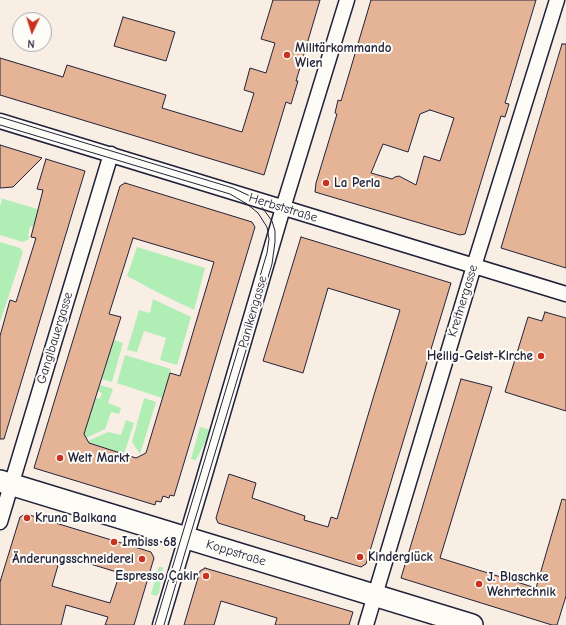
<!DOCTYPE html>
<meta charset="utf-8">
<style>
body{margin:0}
#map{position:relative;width:566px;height:625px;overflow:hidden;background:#f8eee4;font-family:"Comic Neue",sans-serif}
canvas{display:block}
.north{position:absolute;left:12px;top:12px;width:40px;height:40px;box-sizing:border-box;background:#fdfcf7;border:1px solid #a5a5ac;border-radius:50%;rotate:184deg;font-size:11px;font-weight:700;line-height:16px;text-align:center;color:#22223b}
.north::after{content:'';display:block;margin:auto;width:14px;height:18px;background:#c8321e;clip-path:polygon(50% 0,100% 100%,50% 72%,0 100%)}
</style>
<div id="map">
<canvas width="566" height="625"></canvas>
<div class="north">N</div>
</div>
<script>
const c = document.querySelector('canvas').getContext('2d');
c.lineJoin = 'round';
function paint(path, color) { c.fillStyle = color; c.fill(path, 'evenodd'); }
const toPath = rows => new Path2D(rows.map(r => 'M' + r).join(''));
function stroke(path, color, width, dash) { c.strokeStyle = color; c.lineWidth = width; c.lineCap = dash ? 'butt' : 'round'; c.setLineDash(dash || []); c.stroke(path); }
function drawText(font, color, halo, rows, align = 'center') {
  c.font = font + ' "Comic Neue",sans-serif'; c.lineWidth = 4; c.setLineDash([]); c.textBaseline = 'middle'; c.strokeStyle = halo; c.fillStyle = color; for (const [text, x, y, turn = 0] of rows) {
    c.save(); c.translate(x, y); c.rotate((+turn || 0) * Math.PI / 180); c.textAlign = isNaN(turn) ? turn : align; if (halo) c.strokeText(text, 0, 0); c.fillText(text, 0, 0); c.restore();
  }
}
paint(toPath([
 [0,198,44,211,39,228,30,226,28,236,29,237,29,239,23,242,0,235,0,206,2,200],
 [0,242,20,248,23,252,0,322],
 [137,247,205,268,194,310,157,292,127,276],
 [153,299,191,317,177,365,160,360,166,338,144,331,137,352,127,350,139,310,150,313],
 [114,340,123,343,112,382,102,379],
 [125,355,171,369,162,398,117,383],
 [100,385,113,389,108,403,121,408,119,414,111,412,105,429,86,438,84,433,96,398,100,399,102,393,98,391],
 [144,398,156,402,140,454,132,442],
 [126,420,134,423,124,454,89,443,88,441,108,432,121,435],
 [200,427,211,430,196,460,191,459],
 [159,567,163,567,159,593,156,596,151,594]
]), '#b0eeb6');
const building = toPath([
 [273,0,320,0,296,81,298,81,291,104,286,102,264,175,0,95,0,58,63,77,67,65,166,95,162,108,242,132,254,93,244,90,250,68,266,73,275,43,261,39,273,0],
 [371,0,536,0,505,103,509,104,505,117,501,116,465,234,460,235,315,192,316,183,337,114,335,113,338,100,341,101,371,0],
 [430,110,454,118,440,161,424,156,416,185,399,176,395,177,392,179,371,173,383,144,408,152,420,114,430,110],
 [123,17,175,32,166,61,114,46,123,17],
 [562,44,566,44,566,268,501,248,562,44],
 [0,145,42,158,13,187,0,188,0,145],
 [46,159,85,171,4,439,0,439,0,336,10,300,16,302,36,238,31,237,43,190,37,189,46,159],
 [125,183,252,222,255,227,174,496,170,495,169,498,163,496,161,502,156,501,155,505,34,468,120,186,125,183],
 [133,238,214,262,180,376,170,373,146,453,136,458,89,443,84,434,121,317,109,314,133,238],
 [301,237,451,283,366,564,361,567,218,523,216,518,229,474,256,483,252,498,305,516,304,520,328,527,331,517,337,519,374,395,400,310,328,288,303,373,263,361,301,237],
 [545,312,566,318,566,411,505,392,528,317,542,321,545,312],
 [461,379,492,387,440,558,536,588,562,499,566,500,566,596,557,625,552,625,401,578,461,379],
 [26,514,151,552,154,558,134,625,105,625,108,617,66,605,61,625,0,625,0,582,20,517,26,514],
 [61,555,120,573,110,603,52,586,61,555],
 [205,568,353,612,349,625,275,625,277,618,221,601,214,625,184,625,200,571,205,568]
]);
paint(building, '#e5b496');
stroke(building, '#22223b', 1);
const minor = toPath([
 [0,121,566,294],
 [0,522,111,154],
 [160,625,203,481,283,208,347,0],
 [366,625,474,266,557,0]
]);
const secondary = toPath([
 [0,481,472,625]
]);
stroke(minor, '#22223b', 17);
stroke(secondary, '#22223b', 24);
stroke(minor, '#fdfcf7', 14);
stroke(secondary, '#fdfcf7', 21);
stroke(toPath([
 [0,117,233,188,250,196,259,203,272,221,275,231,275,242,272,264,184,556,164,625],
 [0,125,230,194,247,204,258,213,267,227,269,239,267,253,155,625]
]), '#22223b', 1);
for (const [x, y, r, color] of [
 [287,55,4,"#c8321e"],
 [326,183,4,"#c8321e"],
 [541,356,4,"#c8321e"],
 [60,458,4,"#c8321e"],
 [27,518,4,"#c8321e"],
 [114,542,4,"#c8321e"],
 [360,557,4,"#c8321e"],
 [142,559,4,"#c8321e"],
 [206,576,4,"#c8321e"],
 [479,584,4,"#c8321e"]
]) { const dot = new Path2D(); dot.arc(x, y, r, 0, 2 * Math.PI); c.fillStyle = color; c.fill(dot); stroke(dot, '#fdfcf7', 1.5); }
drawText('bold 13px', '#22223b', '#fdfcf7', [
 ["Militärkommando",295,48],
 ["Wien",295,63],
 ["La Perla",334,183],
 ["Heilig-Geist-Kirche",533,356,"right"],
 ["Welt Markt",68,458],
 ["Kruna Balkana",35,518],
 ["Imbiss 68",122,542],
 ["Kinderglück",368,557],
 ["Änderungsschneiderei",134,559,"right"],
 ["Espresso Çakir",198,576,"right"],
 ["J. Blaschke",487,577],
 ["Wehrtechnik",487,592]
], 'left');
drawText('13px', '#22223b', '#fdfcf7', [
 ["Herbststraße",283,208,17],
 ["Kreitnergasse",463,301,-73],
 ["Panikengasse",253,312,-74],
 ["Ganglbauergasse",55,338,-73],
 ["Koppstraße",236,553,17]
]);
</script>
